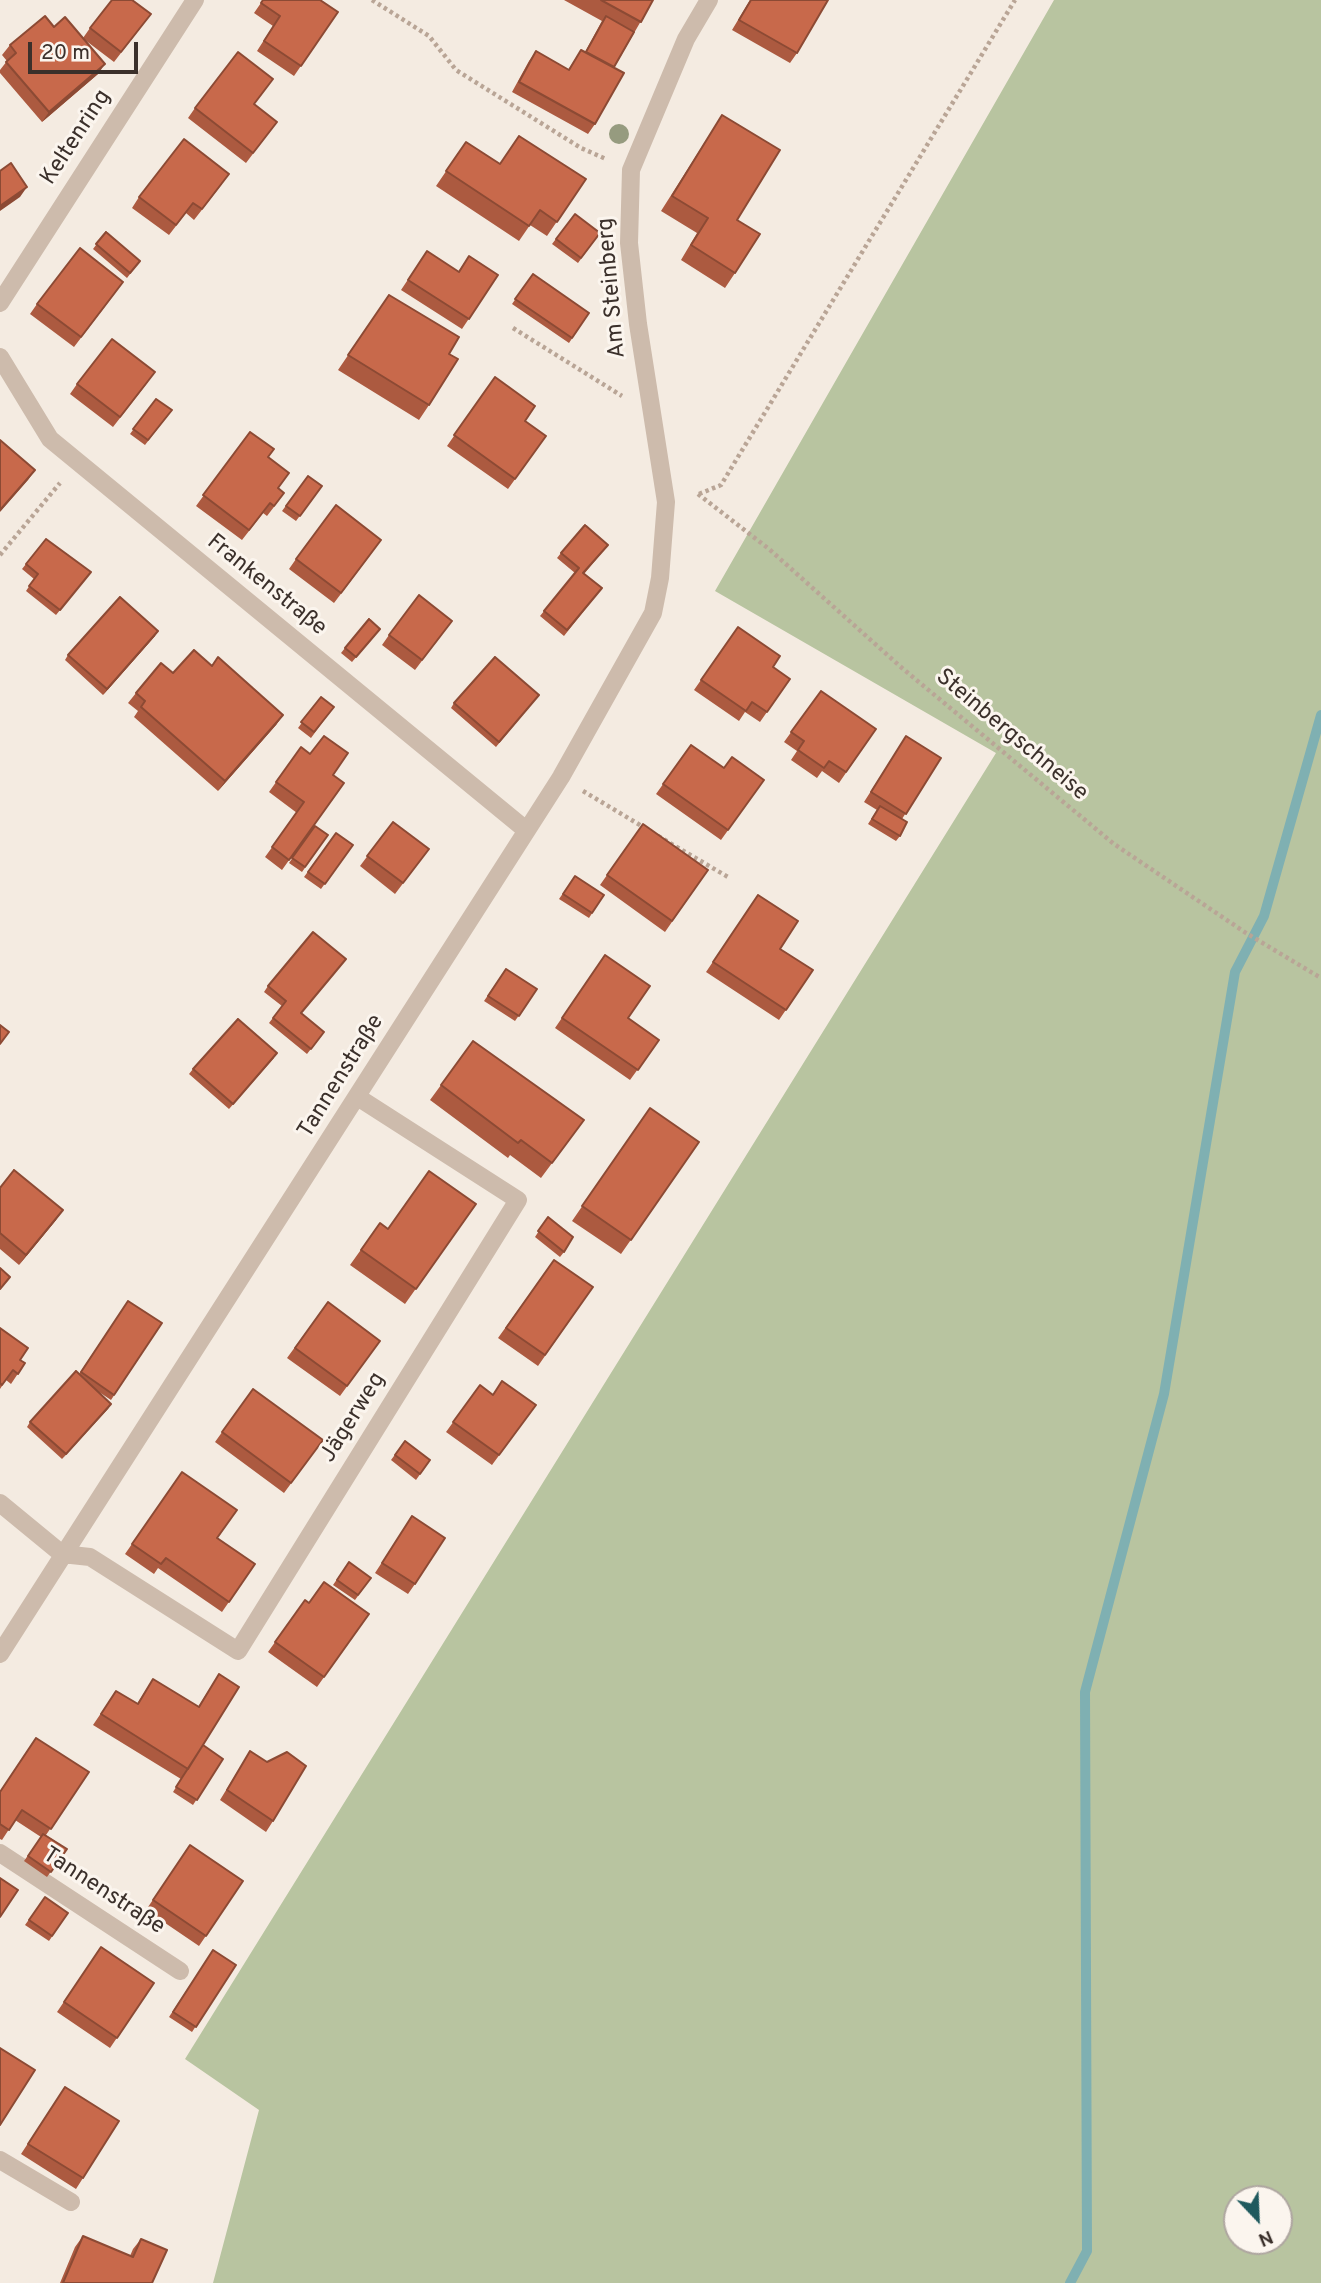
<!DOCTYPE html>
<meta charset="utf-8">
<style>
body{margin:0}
#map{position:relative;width:1321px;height:2283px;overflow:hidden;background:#f4ebe1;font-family:Overpass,sans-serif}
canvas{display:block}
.north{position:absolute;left:1223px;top:2185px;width:70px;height:70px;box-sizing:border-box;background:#fbf5ee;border:2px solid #aea6a0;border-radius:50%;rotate:157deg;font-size:19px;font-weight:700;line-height:28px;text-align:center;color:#3b302b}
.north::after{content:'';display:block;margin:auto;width:24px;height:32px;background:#1f5a5e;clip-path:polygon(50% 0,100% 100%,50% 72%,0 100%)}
.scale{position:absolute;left:28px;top:42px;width:110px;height:32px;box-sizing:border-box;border:4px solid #3b302b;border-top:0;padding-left:9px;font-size:21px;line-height:24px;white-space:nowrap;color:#3b302b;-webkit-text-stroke:5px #fbf5ee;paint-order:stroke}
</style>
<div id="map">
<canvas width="1321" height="2283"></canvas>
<div class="north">N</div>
<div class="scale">20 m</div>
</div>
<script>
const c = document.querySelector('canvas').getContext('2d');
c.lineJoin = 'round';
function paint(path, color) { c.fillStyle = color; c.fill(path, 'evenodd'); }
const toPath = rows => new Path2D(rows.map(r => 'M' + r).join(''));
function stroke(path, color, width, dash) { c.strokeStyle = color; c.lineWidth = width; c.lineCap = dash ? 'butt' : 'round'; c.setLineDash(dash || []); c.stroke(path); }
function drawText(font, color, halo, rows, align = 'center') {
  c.font = font + ' Overpass,sans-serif'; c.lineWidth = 6; c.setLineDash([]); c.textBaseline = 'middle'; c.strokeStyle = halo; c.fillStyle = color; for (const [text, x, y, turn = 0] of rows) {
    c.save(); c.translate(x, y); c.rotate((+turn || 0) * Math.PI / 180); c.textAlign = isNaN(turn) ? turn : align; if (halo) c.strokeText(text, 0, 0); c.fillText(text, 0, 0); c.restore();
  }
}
paint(toPath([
 [1054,0,1321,0,1321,2283,213,2283,259,2110,185,2059,996,753,715,591],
 [1279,2199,1279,2241,1237,2241,1237,2199]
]), '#b8c4a0');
stroke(toPath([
 [1070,2283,1087,2251,1085,1692,1164,1394,1235,972,1264,916,1321,715]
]), '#7fb0b2', 10);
stroke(toPath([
 [372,0,429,36,456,70,581,148,606,159],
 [513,328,622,396],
 [698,494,769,549,902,668,1114,844,1246,933,1321,978],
 [699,494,721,485,1015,0],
 [0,555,60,483],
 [583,791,645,828],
 [658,836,728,877]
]), '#b9a596', 4.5, [3.5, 3.5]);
stroke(toPath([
 [0,1853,180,1971],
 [0,2160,71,2202]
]), '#cdbbac', 18);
stroke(toPath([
 [0,303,195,0],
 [0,357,50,439,526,830],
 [0,1503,62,1554,90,1557,238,1651,518,1200,359,1098],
 [0,1654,561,777,653,613,660,578,666,502,638,324,629,243,631,170,686,39,709,0]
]), '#cdbbac', 18);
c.fillStyle = '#969b7f';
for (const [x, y] of [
 [619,134]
]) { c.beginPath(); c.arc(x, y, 10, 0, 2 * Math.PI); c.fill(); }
paint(toPath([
 [263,0,338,12,294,76,257,51,273,26,254,13],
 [564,0,653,0,614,68,595,124,588,134,512,92,529,61,536,51,568,70,581,50,585,52,602,21],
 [750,0,828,0,797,53,790,63,732,30],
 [151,14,114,62,85,40,98,74,42,122,0,73,0,70,7,61,2,55,10,45,54,27,83,38,90,28],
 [195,108,277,122,246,163,188,118],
 [722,115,735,273,725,288,681,260,697,233,661,211],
 [466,142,500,164,586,179,547,236,530,225,519,241,436,186],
 [222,184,194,220,186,213,169,235,132,208,139,197],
 [575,214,600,233,578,263,552,244],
 [106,232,140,261,127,278,93,249],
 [427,251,458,272,469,256,498,275,462,329,401,290],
 [533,274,589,313,569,343,512,304],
 [116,292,74,347,30,314,37,304],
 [389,295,449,354,429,405,419,420,338,370],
 [495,377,525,421,546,436,508,489,447,446],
 [148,382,113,427,70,394,77,384],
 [156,399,172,410,145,445,130,434],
 [250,432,268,457,278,489,277,503,267,516,263,513,242,540,196,506],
 [308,476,322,486,296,521,282,511],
 [374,550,334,603,289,569,296,559],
 [604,550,584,574,598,593,564,636,540,616,575,573,557,558,561,553],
 [26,564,91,572,56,615,26,591,34,579,22,569],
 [452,621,415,670,382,645,389,635],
 [738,627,773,667,790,679,760,722,745,712,739,721,694,690],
 [376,634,352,662,341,653,345,648],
 [155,636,103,695,65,660,68,655],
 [212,666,283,715,276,725,218,791,134,717,138,711,128,703,136,693,173,673],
 [821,691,876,729,839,783,822,771,817,778,791,760,797,751,784,742],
 [539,695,496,747,451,708,454,703],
 [321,697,334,707,311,738,298,728],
 [906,736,941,758,902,819,900,836,896,841,868,824,877,810,864,802],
 [691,745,724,768,764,780,721,840,656,794],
 [301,747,333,775,344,783,282,870,265,857,297,813,269,792],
 [393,822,429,849,395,894,360,866],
 [643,824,708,870,665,932,600,885],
 [315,826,328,835,302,872,289,863],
 [336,833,353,845,321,889,304,877],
 [575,876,604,895,589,918,559,899],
 [758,895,780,949,813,970,779,1020,706,972],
 [605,955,628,1018,659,1040,630,1080,555,1028],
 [506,969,537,989,515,1021,484,1001],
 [268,986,324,1032,307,1054,269,1023,282,1006,264,992],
 [274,1058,229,1109,189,1074,193,1069],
 [441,1085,584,1120,541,1178,510,1155,508,1158,430,1100],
 [650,1108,699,1142,621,1254,572,1221],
 [0,1188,56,1220,19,1265,0,1249],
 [476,1204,405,1304,350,1265,380,1223,388,1229],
 [548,1217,564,1252,560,1257,535,1237],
 [554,1260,593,1287,538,1366,498,1338],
 [128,1301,162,1323,111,1400,96,1390,111,1404,62,1459,27,1427,30,1422,79,1374],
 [328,1302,380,1341,340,1396,287,1358],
 [0,1328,20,1360,25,1363,11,1384,6,1380,0,1389],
 [480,1385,493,1395,536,1405,492,1465,446,1432],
 [253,1389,323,1440,284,1493,215,1442],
 [405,1441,430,1460,416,1480,391,1460],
 [182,1472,217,1538,255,1564,222,1612,158,1568,154,1574,125,1554],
 [405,1527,415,1584,408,1594,375,1573],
 [349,1562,371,1578,355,1600,333,1585],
 [305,1600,309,1603,369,1614,317,1687,268,1652],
 [219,1674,203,1745,223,1759,193,1805,173,1792,183,1776,181,1779,93,1725,116,1691,137,1704,153,1679,198,1707],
 [250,1751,273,1821,266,1832,220,1800],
 [89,1772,46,1835,67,1849,47,1877,24,1861,41,1837,15,1820,2,1840,0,1839,0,1792],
 [190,1845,243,1881,199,1946,146,1910],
 [45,1897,68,1913,49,1941,25,1925],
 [101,1947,154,1983,110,2048,57,2012],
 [213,1950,236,1965,192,2032,169,2017],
 [65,2087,83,2178,76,2189,21,2154],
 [83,2236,130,2256,133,2249,141,2239,152,2283,60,2283,75,2247]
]), '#ac5a40');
paint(toPath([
 [105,64,98,74,42,122,49,112],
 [27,187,20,197,0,211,0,206],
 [35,470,28,480,0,512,0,510],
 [158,631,155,636,103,695,107,689],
 [283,715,276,725,218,791,225,781],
 [63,1210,56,1220,19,1265,26,1255],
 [111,1404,108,1409,62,1459,66,1454]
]), '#8c4a34');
const building = toPath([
 [112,0,132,0,151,14,121,52,90,28,112,0],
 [263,0,320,0,338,12,301,66,264,41,280,16,261,3,263,0],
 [601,0,653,0,641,22,601,0],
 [751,0,828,0,797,53,739,20,751,0],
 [45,16,54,27,65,17,105,64,49,112,6,62,16,53,10,45,45,16],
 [606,16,634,32,614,67,586,52,606,16],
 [581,50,624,73,595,124,519,82,536,51,569,70,581,50],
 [238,52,273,79,254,104,277,122,253,153,195,108,238,52],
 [722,115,780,150,737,220,760,234,735,273,691,245,708,218,672,196,722,115],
 [519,136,586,179,557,222,540,210,529,226,446,171,466,142,500,164,519,136],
 [184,139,229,174,202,209,193,203,176,225,139,197,184,139],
 [11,163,27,187,0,206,0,171,11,163],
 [575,214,600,233,581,258,556,239,575,214],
 [106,232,140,261,130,273,96,244,106,232],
 [80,248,123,282,81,337,37,304,80,248],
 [427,251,459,272,469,256,498,275,469,319,408,280,427,251],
 [533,274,589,313,572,338,515,299,533,274],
 [389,295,459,337,449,354,458,359,429,405,348,355,389,295],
 [112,339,155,372,120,417,77,384,112,339],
 [495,377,535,406,525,421,546,436,515,479,454,435,495,377],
 [156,399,172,410,148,440,133,429,156,399],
 [250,432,274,449,268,457,289,473,278,488,284,493,274,506,270,503,249,530,203,495,250,432],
 [0,440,35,470,0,510,0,440],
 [308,476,322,486,300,516,286,506,308,476],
 [336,505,381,540,341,593,296,559,336,505],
 [585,525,608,545,583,573,602,588,567,630,544,611,579,568,561,553,585,525],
 [46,539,91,572,60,610,29,586,38,574,26,564,46,539],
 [419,595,452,621,422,660,389,635,419,595],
 [120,597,158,631,107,689,68,655,120,597],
 [369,619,380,629,356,657,345,648,369,619],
 [738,627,780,656,773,667,790,679,767,712,752,702,746,711,701,680,738,627],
 [194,650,212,666,218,657,283,715,225,781,141,707,145,701,136,693,161,663,173,673,194,650],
 [495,657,539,695,499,742,454,703,495,657],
 [821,691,876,729,846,772,829,761,824,768,798,750,804,741,791,732,821,691],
 [321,697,334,707,314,732,301,722,321,697],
 [324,736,348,753,333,775,344,783,289,860,272,847,304,802,276,782,301,747,310,754,324,736],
 [906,736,941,758,906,814,871,792,906,736],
 [691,745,724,768,732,757,764,780,728,830,663,784,691,745],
 [880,806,907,822,900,836,872,819,880,806],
 [393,822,429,849,403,883,367,856,393,822],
 [643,824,708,870,672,921,607,875,643,824],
 [315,826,328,835,305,867,292,858,315,826],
 [336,833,353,845,325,884,308,872,336,833],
 [575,876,604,895,592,913,563,894,575,876],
 [758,895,798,921,780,949,813,970,786,1010,713,962,758,895],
 [313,932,346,959,301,1013,324,1032,311,1049,273,1018,286,1001,268,986,313,932],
 [605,955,650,986,628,1018,659,1040,638,1070,562,1018,605,955],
 [506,969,537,989,519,1016,488,996,506,969],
 [238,1019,277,1053,233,1104,193,1069,238,1019],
 [0,1025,9,1032,0,1044,0,1025],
 [473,1041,584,1120,552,1163,521,1140,518,1143,441,1085,473,1041],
 [650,1108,699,1142,631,1240,582,1206,650,1108],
 [14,1170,63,1210,26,1255,0,1233,0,1188,14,1170],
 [429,1171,476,1204,416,1289,361,1250,380,1223,388,1229,429,1171],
 [548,1217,573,1237,564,1252,538,1231,548,1217],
 [554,1260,593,1287,545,1355,506,1328,554,1260],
 [0,1268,10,1277,0,1289,0,1268],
 [128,1301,162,1323,114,1395,81,1372,128,1301],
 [328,1302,380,1341,347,1386,295,1348,328,1302],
 [0,1328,28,1348,20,1360,25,1363,18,1374,13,1370,2,1385,0,1383,0,1328],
 [76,1371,111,1404,66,1454,30,1422,76,1371],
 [502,1381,536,1405,499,1455,453,1422,480,1385,493,1395,502,1381],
 [253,1389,323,1440,291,1483,222,1432,253,1389],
 [405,1441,430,1460,420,1474,395,1455,405,1441],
 [182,1472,237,1510,217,1538,255,1564,229,1602,166,1558,161,1564,132,1544,182,1472],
 [412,1516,445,1538,415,1584,382,1563,412,1516],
 [349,1562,371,1578,358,1595,337,1580,349,1562],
 [324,1582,369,1614,324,1677,275,1642,305,1600,309,1603,324,1582],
 [219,1674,239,1687,188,1769,101,1714,116,1691,138,1704,153,1679,199,1707,219,1674],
 [36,1738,89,1772,51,1829,22,1810,9,1830,0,1824,0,1792,36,1738],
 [203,1745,223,1759,197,1800,176,1787,203,1745],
 [250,1751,267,1762,287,1752,306,1766,273,1821,227,1790,250,1751],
 [43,1834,67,1849,51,1872,28,1856,43,1834],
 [190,1845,243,1881,206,1936,153,1900,190,1845],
 [0,1878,18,1890,0,1917,0,1878],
 [45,1897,68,1913,52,1936,29,1920,45,1897],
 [101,1947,154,1983,117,2038,64,2002,101,1947],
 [213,1950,236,1965,196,2027,173,2012,213,1950],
 [0,2048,35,2070,0,2125,0,2048],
 [65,2087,119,2121,83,2178,28,2144,65,2087],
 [83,2236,133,2257,141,2239,167,2250,152,2283,63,2283,83,2236]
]);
paint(building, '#c8694b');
stroke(building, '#8c4a34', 2);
drawText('23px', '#3b302b', '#fbf5ee', [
 ["Keltenring",77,138,-57],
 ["Am Steinberg",613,288,-95],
 ["Frankenstraße",266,586,39],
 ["Steinbergschneise",1011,736,40],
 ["Tannenstraße",342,1077,-58],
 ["Jägerweg",354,1418,-58],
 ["Tannenstraße",103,1892,33]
]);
</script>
